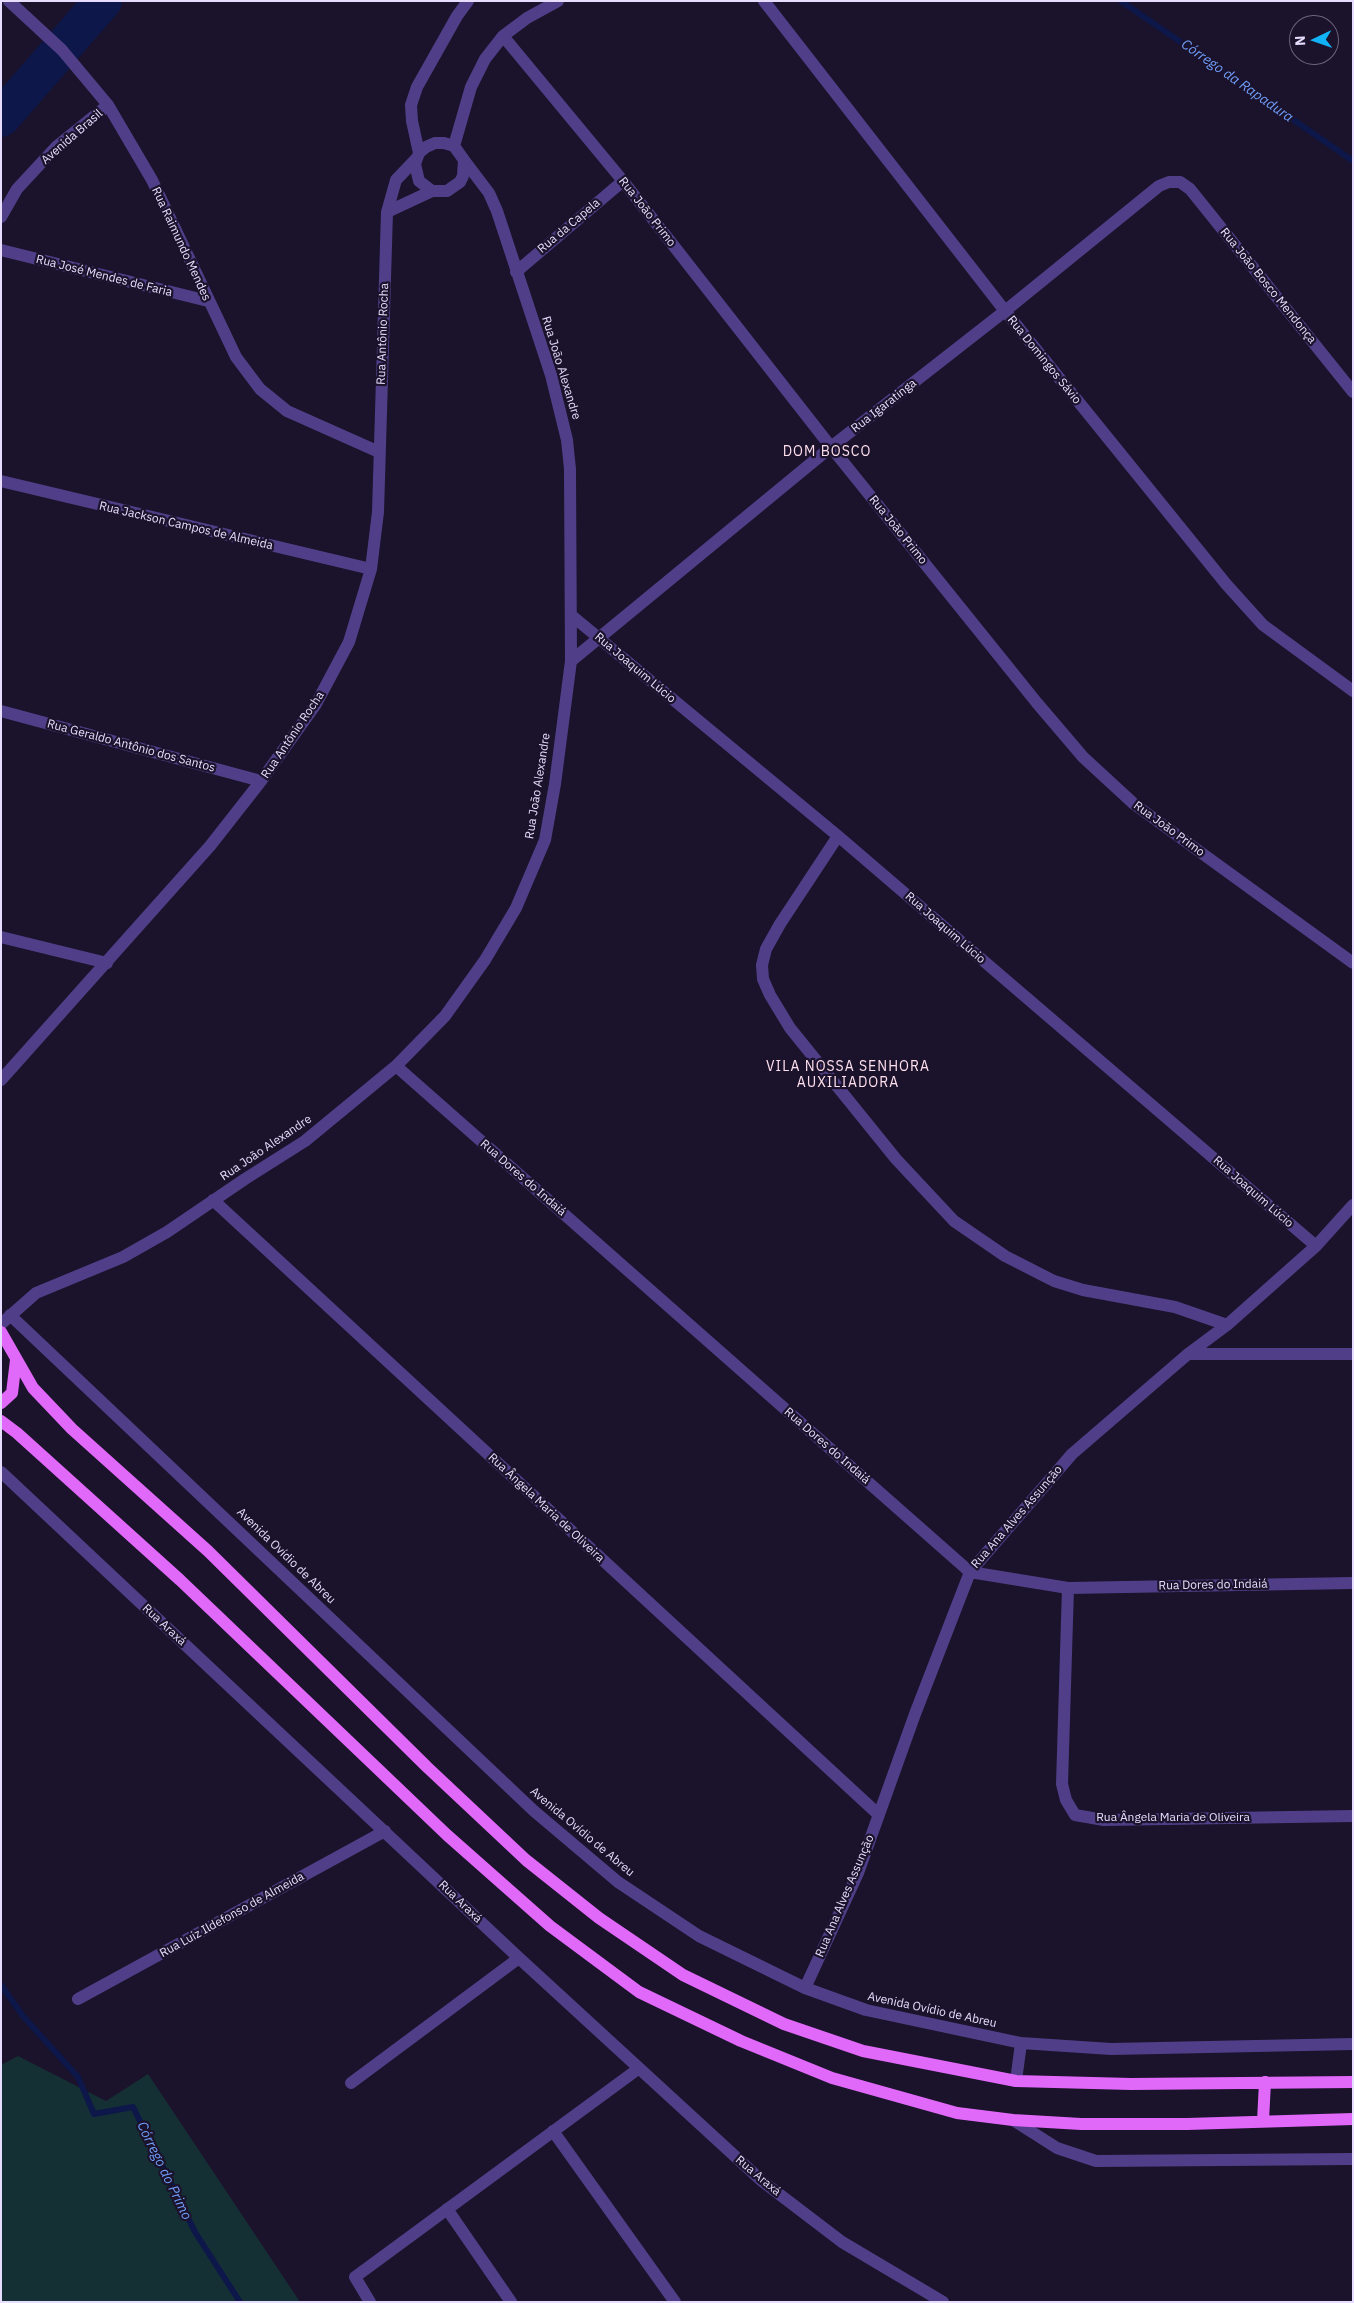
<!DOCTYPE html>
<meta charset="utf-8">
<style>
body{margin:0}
#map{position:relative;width:1354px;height:2303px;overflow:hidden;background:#1b122b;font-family:"IBM Plex Sans",sans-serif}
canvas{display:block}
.frame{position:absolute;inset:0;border:2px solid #e7ddfe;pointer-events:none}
.north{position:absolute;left:1289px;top:15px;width:50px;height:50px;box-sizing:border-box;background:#1b122b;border:1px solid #6d637f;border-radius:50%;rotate:267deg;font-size:14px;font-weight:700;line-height:20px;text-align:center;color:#e7ddfe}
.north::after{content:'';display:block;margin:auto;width:18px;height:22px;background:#11b2f6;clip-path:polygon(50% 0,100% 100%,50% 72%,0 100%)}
</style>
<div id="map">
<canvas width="1354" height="2303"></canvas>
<div class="frame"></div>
<div class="north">N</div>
</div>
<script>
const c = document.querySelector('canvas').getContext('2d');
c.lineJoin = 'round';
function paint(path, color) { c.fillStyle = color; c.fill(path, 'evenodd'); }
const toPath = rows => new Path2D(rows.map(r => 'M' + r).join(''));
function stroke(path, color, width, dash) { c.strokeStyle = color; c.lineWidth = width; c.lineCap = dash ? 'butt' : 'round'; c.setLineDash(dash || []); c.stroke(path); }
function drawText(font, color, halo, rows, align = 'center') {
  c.font = font + ' "IBM Plex Sans",sans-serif'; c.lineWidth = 4.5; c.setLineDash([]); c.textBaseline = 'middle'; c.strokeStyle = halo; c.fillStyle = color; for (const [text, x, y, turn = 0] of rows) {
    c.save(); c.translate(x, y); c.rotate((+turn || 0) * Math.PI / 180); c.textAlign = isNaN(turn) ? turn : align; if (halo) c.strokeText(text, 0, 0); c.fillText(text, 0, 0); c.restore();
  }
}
paint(toPath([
 [18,2056,106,2101,148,2074,300,2302,1,2302,1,2065]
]), '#153035');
stroke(toPath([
 [1121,1,1353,161],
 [1,1985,23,2016,78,2077,94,2114,133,2107,195,2232,240,2302]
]), '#0d1749', 6);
stroke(toPath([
 [1,118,103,1]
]), '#0d1749', 38);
stroke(toPath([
 [9,1,62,50,108,105,152,180,236,357,260,389,287,411,379,452],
 [764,1,1005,311,1226,584,1263,625,1353,691],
 [503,36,623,181,831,447,1037,703,1083,757,1134,804,1353,963],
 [454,146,471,87,485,59,503,36,527,18,558,1],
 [419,153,412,121,411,105,417,87,457,16,468,1],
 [387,212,432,191,447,191,460,182,463,176,464,160,454,146,444,143,435,143,426,147,419,153,415,164,419,181,432,191],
 [1,217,17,189,56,147,108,105],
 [1,250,208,301],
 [516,272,623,181],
 [1,481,371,569],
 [571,615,838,836,1316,1246],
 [571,661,831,447,1005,311,1159,186,1169,182,1180,182,1190,189,1353,392],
 [1,711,261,781],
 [838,836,780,924,766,949,762,965,763,979,770,995,790,1028,896,1159,954,1221,1005,1256,1054,1281,1083,1290,1175,1307,1227,1325],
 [1,937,107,963],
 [396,1066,970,1572,1068,1588,1353,1583],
 [1,1080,210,846,261,781,316,704,349,642,371,569,378,512,387,212,396,180,416,159],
 [213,1200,879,1815],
 [10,1315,534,1811,618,1882,699,1936,805,1988,866,2010,1021,2043,1111,2049,1353,2044],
 [1,1324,36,1293,123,1257,167,1232,245,1179,305,1141,396,1066,445,1016,485,960,516,908,545,840,555,784,571,661,570,469,567,440,551,375,497,211,489,193,464,160],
 [1188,1354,1353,1354],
 [1,1472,519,1958,762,2181,842,2242,943,2302],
 [1068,1588,1062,1784,1066,1800,1075,1815,1104,1820,1353,1816],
 [805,1988,858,1873,915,1714,970,1572,1072,1454,1188,1354,1227,1325,1316,1246,1353,1205],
 [78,1999,385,1831],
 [1016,2081,1021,2043],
 [351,2083,519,1958],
 [1013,2120,1057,2148,1096,2161,1353,2159],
 [553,2131,675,2302],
 [447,2209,511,2302],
 [370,2302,355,2277,638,2069]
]), '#503f88', 12);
stroke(toPath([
 [1,1332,33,1388,72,1429,208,1551,427,1767,526,1860,599,1918,683,1975,784,2024,863,2051,1016,2081,1131,2084,1353,2082],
 [1,1403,12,1393,16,1360],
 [1,1421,17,1433,180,1580,447,1835,550,1926,639,1992,741,2041,832,2078,957,2113,1013,2120,1081,2124,1187,2124,1353,2119],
 [1263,2121,1265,2082]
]), '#e069f9', 12);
drawText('12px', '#e7ddfe', '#1b122b', [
 ["Avenida Brasil",72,137,-41],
 ["Rua João Primo",647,212,52],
 ["Rua da Capela",569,226,-40],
 ["Rua Raimundo Mendes",181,244,65],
 ["Rua José Mendes de Faria",104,276,14],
 ["Rua João Bosco Mendonça",1268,286,51],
 ["Rua Antônio Rocha",383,334,-88],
 ["Rua Domingos Sávio",1044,360,51],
 ["Rua João Alexandre",561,368,73],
 ["Rua Igaratinga",884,406,-38],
 ["Rua Jackson Campos de Almeida",186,526,13],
 ["Rua João Primo",898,530,51],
 ["Rua Joaquim Lúcio",635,668,40],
 ["Rua Antônio Rocha",293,735,-56],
 ["Rua Geraldo Antônio dos Santos",131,746,15],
 ["Rua João Alexandre",538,786,-81],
 ["Rua João Primo",1169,829,36],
 ["Rua Joaquim Lúcio",945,928,41],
 ["Rua João Alexandre",266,1148,-34],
 ["Rua Dores do Indaiá",523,1178,41],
 ["Rua Joaquim Lúcio",1253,1192,41],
 ["Rua Dores do Indaiá",827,1446,41],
 ["Rua Ângela Maria de Oliveira",546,1508,43],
 ["Rua Ana Alves Assunção",1017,1517,-49],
 ["Avenida Ovídio de Abreu",286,1556,44],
 ["Rua Dores do Indaiá",1213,1585,-1],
 ["Rua Araxá",164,1625,43],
 ["Rua Ângela Maria de Oliveira",1173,1818],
 ["Avenida Ovídio de Abreu",582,1832,40],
 ["Rua Ana Alves Assunção",845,1896,-67],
 ["Rua Araxá",460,1902,44],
 ["Rua Luiz Ildefonso de Almeida",232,1915,-29],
 ["Avenida Ovídio de Abreu",932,2010,12],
 ["Rua Araxá",758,2176,40]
]);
drawText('italic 14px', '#6f9efa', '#1b122b', [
 ["Córrego da Rapadura",1237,81,35],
 ["Córrego do Primo",164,2171,64]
]);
c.letterSpacing = '1px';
drawText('14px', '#fedfed', '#1b122b', [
 ["DOM BOSCO",827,452],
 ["VILA NOSSA SENHORA",848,1067],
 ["AUXILIADORA",848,1083]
]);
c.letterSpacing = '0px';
</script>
